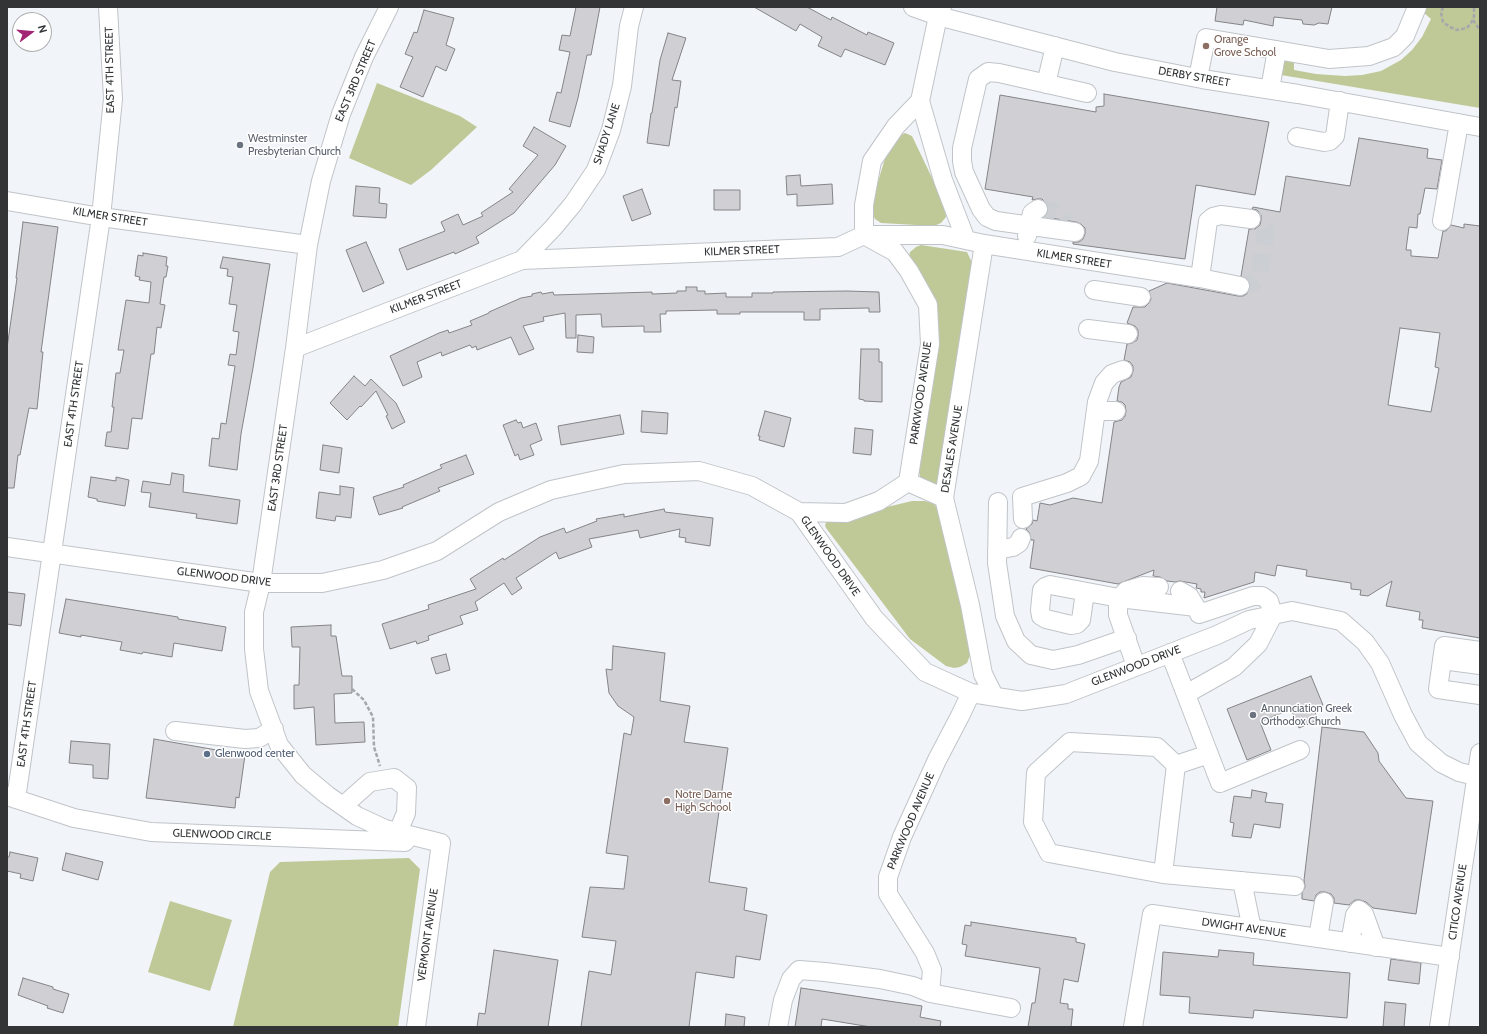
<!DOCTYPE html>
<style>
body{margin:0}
#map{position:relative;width:1487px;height:1034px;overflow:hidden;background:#f1f5f9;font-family:Cabin,sans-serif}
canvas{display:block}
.frame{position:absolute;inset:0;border:8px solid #323436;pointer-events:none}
.north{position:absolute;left:12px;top:12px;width:40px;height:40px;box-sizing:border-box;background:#fff;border:1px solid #adaeaf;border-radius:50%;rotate:74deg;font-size:11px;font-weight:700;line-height:16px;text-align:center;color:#323436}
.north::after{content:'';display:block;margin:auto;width:14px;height:18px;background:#a22273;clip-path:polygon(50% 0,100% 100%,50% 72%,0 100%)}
</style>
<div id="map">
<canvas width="1487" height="1034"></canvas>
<div class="frame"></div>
<div class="north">N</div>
</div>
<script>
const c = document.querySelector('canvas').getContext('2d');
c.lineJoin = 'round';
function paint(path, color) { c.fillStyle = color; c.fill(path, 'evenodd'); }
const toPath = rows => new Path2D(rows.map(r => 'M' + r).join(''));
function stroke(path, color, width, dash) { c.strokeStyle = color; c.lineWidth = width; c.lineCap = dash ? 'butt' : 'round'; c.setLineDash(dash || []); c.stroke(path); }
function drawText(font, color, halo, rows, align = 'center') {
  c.font = font + ' Cabin,sans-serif'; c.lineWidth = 3; c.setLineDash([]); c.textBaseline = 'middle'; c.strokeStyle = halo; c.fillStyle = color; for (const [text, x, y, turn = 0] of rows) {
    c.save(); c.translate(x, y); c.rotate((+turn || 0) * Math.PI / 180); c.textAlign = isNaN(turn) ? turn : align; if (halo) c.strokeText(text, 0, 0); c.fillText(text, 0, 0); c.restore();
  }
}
paint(toPath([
 [1426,7,1480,7,1480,108,1281,75,1284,59,1294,61,1294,70,1316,74,1345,76,1362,75,1381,71,1401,60,1412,50,1422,37,1431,19,1423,12],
 [377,83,460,116,477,127,431,170,411,185,349,158],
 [905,133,912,136,945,205,946,217,941,223,934,226,881,223,875,219,870,208,887,152,901,135],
 [921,245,967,252,973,265,942,456,936,487,921,481,918,468,938,331,909,257,910,252,916,247],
 [912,501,925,501,934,504,941,512,971,653,967,663,960,667,954,668,946,666,910,639,826,528,825,525,827,521,855,519,875,513,887,507],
 [409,858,420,869,398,1027,233,1027,270,872,280,862],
 [170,901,232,920,210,991,148,972]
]), '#bec997');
const building = toPath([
 [576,7,600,7,591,55,587,55,578,98,570,127,549,121,557,92,561,93,570,52,559,50,562,35,570,36,576,7],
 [754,7,807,7,831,20,832,17,867,35,868,32,894,43,885,65,845,49,841,57,818,46,822,37,800,24,796,31,754,7],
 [1217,7,1332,7,1328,24,1319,23,1314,25,1303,24,1302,20,1274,17,1273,26,1244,20,1243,25,1215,21,1217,7],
 [424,10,454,18,446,45,455,49,446,71,436,66,423,97,400,87,413,57,405,54,414,32,417,33,424,10],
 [668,33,686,38,672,80,681,81,677,108,675,107,669,146,647,143,651,113,652,113,660,60,668,33],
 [1104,94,1269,122,1255,195,1196,185,1185,259,1073,244,1073,242,1079,242,1083,239,1085,234,1085,228,1081,224,1076,222,1044,217,1048,213,1048,208,1046,203,1042,199,1037,199,1032,200,1033,197,985,189,1000,95,1096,112,1096,107,1104,106,1104,94],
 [534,127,566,146,555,165,514,213,476,237,479,243,455,254,454,252,407,270,399,249,445,231,441,222,458,214,463,225,483,216,481,213,513,192,509,189,538,155,523,146,534,127],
 [1359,138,1428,149,1427,158,1442,160,1437,189,1425,188,1420,214,1418,214,1417,228,1409,227,1406,250,1411,250,1411,256,1438,258,1443,231,1446,231,1451,225,1464,228,1464,224,1480,226,1480,638,1422,628,1423,620,1419,620,1420,612,1386,606,1392,581,1368,596,1360,595,1361,590,1351,589,1351,583,1306,576,1307,570,1277,565,1275,576,1255,572,1254,582,1204,598,1205,592,1201,592,1201,589,1196,588,1197,584,1180,581,1175,582,1167,581,1160,577,1153,576,1154,570,1118,584,1030,568,1034,540,1031,540,1029,532,1026,529,1032,524,1033,520,1037,521,1040,503,1050,505,1073,498,1102,503,1114,422,1122,420,1125,416,1126,411,1125,405,1122,402,1117,401,1119,387,1121,382,1131,377,1133,371,1133,366,1130,362,1124,360,1127,344,1132,343,1137,340,1138,336,1138,330,1135,326,1127,323,1133,307,1145,307,1149,303,1151,299,1149,291,1167,283,1238,296,1243,296,1248,293,1250,288,1250,282,1247,278,1241,276,1249,229,1255,229,1260,225,1261,220,1261,215,1257,210,1252,209,1253,207,1280,212,1286,176,1350,186,1359,138],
 [1400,328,1440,333,1435,367,1439,368,1431,412,1388,405,1400,328],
 [800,175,801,186,832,184,833,204,797,206,797,194,787,195,786,176,800,175],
 [356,186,380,188,379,203,387,204,386,218,353,216,356,186],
 [642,189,651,214,632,221,623,196,642,189],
 [714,190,740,190,740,210,714,210,714,190],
 [23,222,58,227,41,352,43,352,37,409,29,408,20,455,18,455,14,488,7,488,7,348,17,278,16,278,23,222],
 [366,242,384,283,363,292,346,250,366,242],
 [143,253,167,257,166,266,168,266,166,277,164,277,160,304,165,305,161,328,157,327,154,354,151,354,142,419,132,418,128,449,105,446,107,432,111,432,114,407,112,407,116,373,120,373,124,350,118,350,126,300,149,303,151,282,139,280,140,277,135,276,138,255,143,256,143,253],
 [223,257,270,264,253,368,241,434,237,470,209,466,212,438,219,439,221,423,226,424,235,366,228,365,230,354,236,355,239,332,233,331,237,305,229,304,233,277,227,276,228,269,220,268,223,257],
 [686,287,697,287,697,291,705,291,705,294,726,293,726,297,752,297,752,293,773,293,773,292,847,291,879,292,880,312,869,312,869,308,820,309,820,320,804,320,804,312,740,312,740,314,717,314,717,310,666,311,666,314,660,314,661,332,644,332,644,326,602,327,601,314,576,315,576,338,566,338,565,313,543,317,544,321,523,326,534,349,519,355,511,337,477,350,476,346,472,348,470,345,442,356,441,352,417,362,422,377,403,386,390,356,439,333,448,330,449,333,472,325,470,321,489,313,489,312,521,298,532,296,532,294,541,292,542,294,553,292,554,295,652,292,652,294,677,293,677,291,686,291,686,287],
 [578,335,594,337,593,353,577,352,578,335],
 [861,349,879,349,879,362,882,362,882,402,864,401,864,400,859,399,861,349],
 [354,376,365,386,371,379,396,403,405,422,392,429,386,416,388,415,376,391,361,407,360,406,347,420,330,403,354,376],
 [642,411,668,413,667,434,641,432,642,411],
 [765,411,791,418,784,447,759,440,760,436,758,436,765,411],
 [620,415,624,434,561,445,558,426,620,415],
 [516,420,518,423,521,422,523,428,536,423,542,440,530,445,534,455,520,460,518,454,515,456,503,425,516,420],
 [855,428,873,430,871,455,853,453,855,428],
 [323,445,342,448,339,473,320,470,323,445],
 [466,455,474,474,438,488,440,491,402,507,403,508,379,515,373,497,404,487,403,485,442,468,440,465,466,455],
 [172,473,184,475,183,492,240,500,237,524,196,518,197,514,149,507,151,493,141,492,143,481,170,485,172,473],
 [91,477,116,481,116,477,129,480,125,506,97,501,97,499,88,497,91,477],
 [340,486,354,488,351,518,336,516,335,521,316,518,319,492,340,495,340,486],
 [664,509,665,512,713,518,710,546,685,542,686,538,679,537,680,529,640,538,638,530,589,539,592,547,559,559,556,552,516,578,522,588,512,595,504,583,475,602,478,610,460,616,463,624,428,636,429,640,417,644,416,641,390,649,382,624,429,609,428,605,476,589,470,579,503,558,504,560,540,537,564,528,566,533,597,521,596,519,624,514,624,517,664,509],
 [7,592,25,594,21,626,7,624,7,592],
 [66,599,178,617,178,619,226,627,222,651,174,643,172,657,143,652,142,654,120,650,122,642,81,635,81,637,59,633,66,599],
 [331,625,331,636,336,636,342,676,352,676,352,693,334,694,335,723,364,722,365,742,316,745,314,707,294,709,294,685,299,685,300,647,292,647,291,627,331,625],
 [613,646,665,653,660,701,690,706,684,742,728,748,709,882,747,888,744,910,767,915,760,960,736,956,734,978,696,972,689,1027,581,1027,589,971,611,975,616,941,582,937,590,887,624,889,628,856,606,853,624,733,631,735,634,717,618,706,609,693,606,669,612,670,613,646],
 [446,654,450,670,436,674,431,658,446,654],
 [1311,676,1323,705,1314,709,1318,720,1299,728,1291,709,1260,722,1271,750,1247,760,1227,709,1311,676],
 [1322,727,1364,732,1378,753,1379,761,1406,798,1433,801,1416,914,1373,908,1366,902,1360,900,1355,900,1349,905,1334,903,1334,898,1331,894,1325,892,1320,892,1316,895,1314,901,1302,899,1302,893,1305,887,1304,880,1322,727],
 [154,739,245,755,239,798,236,797,235,808,146,798,154,739],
 [71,741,110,744,108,779,93,778,93,765,69,763,71,741],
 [1252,790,1267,793,1265,802,1283,804,1280,828,1254,824,1251,838,1232,836,1234,823,1230,822,1234,796,1251,798,1252,790],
 [10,852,38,858,33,881,20,878,21,874,7,871,7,857,9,857,10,852],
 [66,853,103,862,98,880,62,870,66,853],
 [971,922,1076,938,1076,942,1085,944,1078,982,1064,979,1060,1003,1068,1004,1068,1009,1073,1009,1071,1027,1028,1027,1032,1003,1035,1003,1040,968,965,956,967,945,962,944,965,925,971,926,971,922],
 [494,950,558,960,548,1027,477,1027,479,1013,485,1014,494,950],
 [1219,950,1254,953,1253,965,1350,973,1347,1018,1254,1010,1253,1018,1189,1013,1190,997,1160,995,1163,952,1218,957,1219,950],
 [1391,959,1421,963,1419,984,1388,980,1391,959],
 [23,978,53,987,53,989,69,994,63,1013,47,1008,48,1006,18,995,23,978],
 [801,988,922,1006,920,1017,941,1021,940,1027,871,1027,822,1019,821,1027,795,1027,801,988],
 [1385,1002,1406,1004,1404,1027,1383,1027,1385,1002],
 [726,1014,745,1017,744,1027,725,1027,726,1014]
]);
paint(building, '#d0cfd4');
stroke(building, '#848388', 1);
stroke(toPath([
 [1038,209,1055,211,1061,215,1066,222],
 [1240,286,1252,283,1259,277,1266,232,1262,224,1251,219]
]), '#cbced2', 18, [18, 9]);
const minor = toPath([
 [389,7,364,57,341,114,321,181,308,245,295,348,261,583,254,612,254,649,259,691,279,745,303,775,327,795,357,816,385,829,441,843],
 [913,7,938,16,1115,62,1202,79,1298,94,1480,127],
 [1198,78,1206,38,1329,59,1369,56,1394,47,1405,36,1417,7],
 [1046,84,1055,46],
 [1270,89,1277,50],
 [920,101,943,180,966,240],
 [1297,137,1324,142,1330,141,1335,136,1340,101],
 [7,201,101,217,308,245],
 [1442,221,1459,123],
 [1075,232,996,221,987,217,981,209,964,172,962,161,962,148,978,79,988,72,999,73,1087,93],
 [1027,236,1032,213,1038,209],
 [984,244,944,498,970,605,983,674,994,696],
 [522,260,553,228,573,204,596,170,611,130,622,86,629,26,634,7],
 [1240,286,1200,278,1208,221,1213,217,1221,215,1251,219],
 [1094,290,1141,297],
 [1088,329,1128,334],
 [295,348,522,260,838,247,864,235,943,235,984,244,1200,278],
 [1095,416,1101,411,1116,411],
 [908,482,930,344,928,305,909,271,895,252,864,235,864,205,872,161,896,126,920,101,938,16,942,7],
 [908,482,944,498],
 [998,502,997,563,1005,616,1016,641,1031,655,1053,660,1078,655,1127,638],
 [799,512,846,513,879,501,908,482],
 [1023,519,1022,497,1067,483,1081,476,1089,461,1097,402,1104,383,1112,374,1123,370],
 [7,547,261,583,322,583,383,570,437,551,499,512,551,490,624,474,699,471,752,486,799,512,874,618,925,672,971,693,1022,701,1066,694,1217,635,1249,620,1292,611,1341,621,1365,642,1380,663,1403,715,1418,743,1441,763,1459,772,1480,777],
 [997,550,1013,547,1019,543,1021,538],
 [1180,591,1189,596,1198,611],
 [1085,592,1081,620,1077,624,1071,625,1046,619,1041,616,1040,610,1042,590,1045,587,1050,585,1119,598,1196,607],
 [1480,651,1444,646,1438,689,1480,695],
 [1170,653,1220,783,1300,750],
 [1442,660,1480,665],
 [1136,666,1118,615,1118,599,1126,591,1143,586,1159,587],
 [1186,694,1234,667,1258,644,1273,615,1269,601,1262,596,1253,596,1199,614],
 [175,731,245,739,259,738,274,729],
 [1176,765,1163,874,1049,853,1033,822,1036,773,1070,742,1157,747,1176,765,1209,754],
 [7,796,74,818,151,832,405,842],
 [16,799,101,217,113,99,108,7],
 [343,806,370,782,394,778,407,788,406,813,398,832],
 [1163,874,1295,886],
 [1242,881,1252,929],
 [1318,938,1324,902],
 [1350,943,1355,915,1359,910,1364,914,1376,947],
 [930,993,932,970,925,953,888,894,888,877,902,837,937,760,960,716,971,693],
 [416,1027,441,843],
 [778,1027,783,1000,791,979,799,970,825,972,880,979,913,986,930,993,1011,1008],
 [1133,1027,1152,914,1450,957],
 [1439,1027,1480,753]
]);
stroke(minor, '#c0c4c8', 20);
stroke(toPath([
 [1443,7,1441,13,1443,22,1450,27,1457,30,1467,28,1471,23,1474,17,1474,7],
 [1473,20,1480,30],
 [352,689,364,700,373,717,374,747,380,766]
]), '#a5a8ab', 2.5, [4, 2]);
stroke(minor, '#fff', 18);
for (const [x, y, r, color] of [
 [1206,46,4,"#8d6e63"],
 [240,145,4,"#6b7280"],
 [1253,715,4,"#6b7280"],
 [207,754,4,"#5c6f8a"],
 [667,801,4,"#8d6e63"]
]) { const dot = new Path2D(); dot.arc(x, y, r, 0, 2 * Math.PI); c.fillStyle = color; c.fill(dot); stroke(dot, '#fff', 1.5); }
drawText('11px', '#785e54', '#fff', [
 ["Orange",1214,40],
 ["Grove School",1214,53],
 ["Notre Dame",675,795],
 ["High School",675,808]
], 'left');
drawText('11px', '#323436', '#fff', [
 ["EAST 4TH STREET",110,70,-91],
 ["DERBY STREET",1194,77,10],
 ["EAST 3RD STREET",356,81,-67],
 ["SHADY LANE",607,134,-72],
 ["KILMER STREET",110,217,9],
 ["KILMER STREET",742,251,-2],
 ["KILMER STREET",1074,259,9],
 ["KILMER STREET",426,297,-21],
 ["PARKWOOD AVENUE",921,393,-82],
 ["EAST 4TH STREET",74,404,-82],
 ["DESALES AVENUE",952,449,-81],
 ["EAST 3RD STREET",278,468,-82],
 ["GLENWOOD DRIVE",830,556,55],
 ["GLENWOOD DRIVE",224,577,7],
 ["GLENWOOD DRIVE",1136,666,-21],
 ["EAST 4TH STREET",27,724,-82],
 ["PARKWOOD AVENUE",911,821,-67],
 ["GLENWOOD CIRCLE",222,835,2],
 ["CITICO AVENUE",1458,902,-82],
 ["DWIGHT AVENUE",1244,928,8],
 ["VERMONT AVENUE",428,935,-82]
]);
drawText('11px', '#5b616d', '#fff', [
 ["Westminster",248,139],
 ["Presbyterian Church",248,152],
 ["Annunciation Greek",1261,709],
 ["Orthodox Church",1261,722]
], 'left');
drawText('11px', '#4e5e75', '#fff', [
 ["Glenwood center",215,754]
], 'left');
</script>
